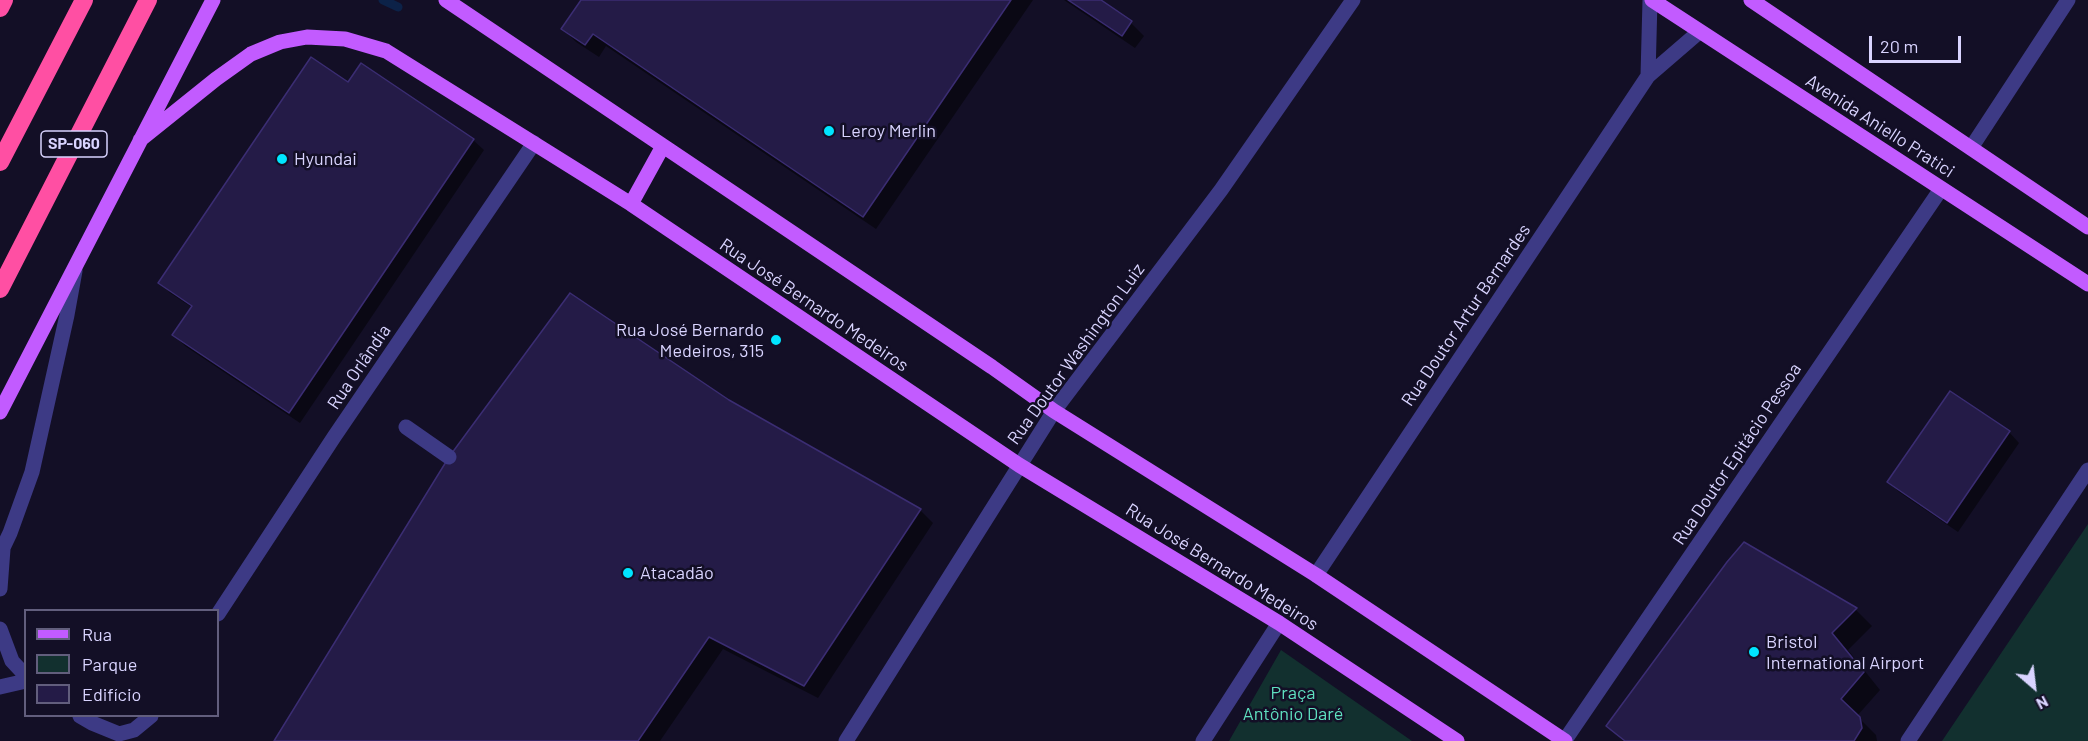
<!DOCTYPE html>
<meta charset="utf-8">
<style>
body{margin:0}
#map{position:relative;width:2088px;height:741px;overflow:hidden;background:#130f26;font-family:Barlow,sans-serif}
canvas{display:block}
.legend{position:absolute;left:24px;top:609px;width:195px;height:108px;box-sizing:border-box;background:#130f26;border:2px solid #625e7d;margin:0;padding:8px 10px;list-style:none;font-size:18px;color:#d9d4ff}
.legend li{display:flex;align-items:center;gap:12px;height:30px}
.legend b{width:30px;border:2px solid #625e7d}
.north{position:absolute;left:2004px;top:657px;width:60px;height:60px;-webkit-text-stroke:4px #130f26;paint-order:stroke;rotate:152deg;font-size:16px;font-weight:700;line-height:24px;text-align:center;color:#d9d4ff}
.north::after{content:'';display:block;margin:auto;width:21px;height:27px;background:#d9d4ff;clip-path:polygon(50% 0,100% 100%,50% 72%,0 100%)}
.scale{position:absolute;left:1869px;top:36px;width:92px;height:27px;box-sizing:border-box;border:3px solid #d9d4ff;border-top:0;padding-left:8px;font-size:18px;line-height:21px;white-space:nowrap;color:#d9d4ff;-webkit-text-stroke:4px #130f26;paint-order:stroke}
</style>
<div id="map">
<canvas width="2088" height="741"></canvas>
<ul class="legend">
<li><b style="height:8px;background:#c25bff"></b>Rua</li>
<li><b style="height:16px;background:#12302f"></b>Parque</li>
<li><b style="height:16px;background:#241b47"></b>Edifício</li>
</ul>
<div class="north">N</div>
<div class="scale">20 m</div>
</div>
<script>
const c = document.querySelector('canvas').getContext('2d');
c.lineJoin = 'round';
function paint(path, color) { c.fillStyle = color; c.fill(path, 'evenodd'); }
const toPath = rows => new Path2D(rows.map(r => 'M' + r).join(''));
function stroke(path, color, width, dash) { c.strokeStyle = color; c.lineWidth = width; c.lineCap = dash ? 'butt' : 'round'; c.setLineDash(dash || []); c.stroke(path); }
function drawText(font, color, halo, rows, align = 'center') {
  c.font = font + ' Barlow,sans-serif'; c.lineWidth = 5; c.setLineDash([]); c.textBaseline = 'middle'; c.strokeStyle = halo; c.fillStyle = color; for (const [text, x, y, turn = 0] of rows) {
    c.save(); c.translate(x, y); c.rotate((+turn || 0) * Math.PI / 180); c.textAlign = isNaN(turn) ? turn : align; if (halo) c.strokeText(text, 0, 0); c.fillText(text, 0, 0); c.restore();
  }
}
paint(toPath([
 [2088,524,2088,741,1942,741],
 [1281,650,1412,741,1229,741]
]), '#12302f');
paint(toPath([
 [583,0,1033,0,876,229,606,46,599,57,576,42,563,29],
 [1064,0,1098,0,1131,23,1144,36,1135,48],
 [361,65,473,140,484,150,300,423,185,346,174,335,193,308,170,293,160,282,349,84],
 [728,402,920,510,933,523,818,698,723,649,660,741,276,741],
 [2009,432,2019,443,1958,532,1899,492,1889,482],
 [1744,544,1856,610,1872,626,1848,650,1880,690,1857,716,1876,735,1877,741,1623,741,1608,726]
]), '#0007');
stroke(toPath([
 [383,0,398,7]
]), '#0c2248', 9);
const building = toPath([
 [581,0,1011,0,863,217,593,34,585,45,561,29,581,0],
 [1068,0,1101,0,1132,21,1122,36,1068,0],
 [311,57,348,82,361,63,474,139,289,413,172,335,192,306,158,283,311,57],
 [570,293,729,400,921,509,804,686,709,637,638,741,274,741,449,457,570,293],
 [1950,391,2010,431,1947,523,1887,482,1950,391],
 [1744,542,1857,608,1832,633,1864,672,1841,699,1860,717,1862,728,1854,741,1625,741,1606,726,1727,562,1744,542]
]);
paint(building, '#241b47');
stroke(building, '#3b2d73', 1.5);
stroke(toPath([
 [1648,76,1650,0],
 [1971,148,2068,0],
 [406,427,449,457],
 [0,554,10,533,32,472,67,315,75,271],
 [1316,575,1648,76,1699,32],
 [0,589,3,549],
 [218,614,334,437,534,143],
 [0,629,12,661,26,676],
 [0,687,26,681],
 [80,716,92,723,119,734,134,730,151,716],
 [1565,740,1941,189],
 [846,741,1054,411,1221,190,1353,0],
 [1203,741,1279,623],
 [1908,741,2088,470]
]), '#3d3a85', 15);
stroke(toPath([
 [446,0,992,367,1054,411,1316,575,1565,741],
 [1652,0,2088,284],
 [1751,0,2088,227],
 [140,140,216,79,251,54,280,42,307,37,345,39,386,51,631,204,1019,465,1279,623,1457,741],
 [631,204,663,146],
 [0,412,213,0]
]), '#c25bff', 15);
stroke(toPath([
 [0,8,4,0],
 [0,162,84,0],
 [0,289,148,0]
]), '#ff4fa3', 18);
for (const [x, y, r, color] of [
 [829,131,6,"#00e5ff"],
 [282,159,6,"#00e5ff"],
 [776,340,6,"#00e5ff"],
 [628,573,6,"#00e5ff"],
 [1754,652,6,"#00e5ff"]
]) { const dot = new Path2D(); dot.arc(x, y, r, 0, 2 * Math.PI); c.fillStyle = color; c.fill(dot); stroke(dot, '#130f26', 2); }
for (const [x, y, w] of [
 [74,144,66]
]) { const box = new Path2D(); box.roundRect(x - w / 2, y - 13, w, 26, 4.5); c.fillStyle = '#130f26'; c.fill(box); stroke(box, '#d9d4ff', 1.5); }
drawText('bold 16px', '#d9d4ff', null, [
 ["SP-060",74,144]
]);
drawText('18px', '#d9d4ff', '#130f26', [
 ["Avenida Aniello Pratici",1880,126,33],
 ["Rua José Bernardo Medeiros",814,305,34],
 ["Rua Doutor Artur Bernardes",1466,315,-56],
 ["Rua Doutor Washington Luiz",1076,354,-54],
 ["Rua Orlândia",359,367,-56],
 ["Rua Doutor Epitácio Pessoa",1737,454,-56],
 ["Rua José Bernardo Medeiros",1222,567,32]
]);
drawText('18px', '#d9d4ff', '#130f26', [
 ["Leroy Merlin",841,131],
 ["Hyundai",294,159],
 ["Rua José Bernardo",764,330,"right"],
 ["Medeiros, 315",764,351,"right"],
 ["Atacadão",640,573],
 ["Bristol",1766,642],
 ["International Airport",1766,663]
], 'left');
drawText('18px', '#5fe0c0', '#130f26', [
 ["Praça",1293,693],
 ["Antônio Daré",1293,714]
]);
</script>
